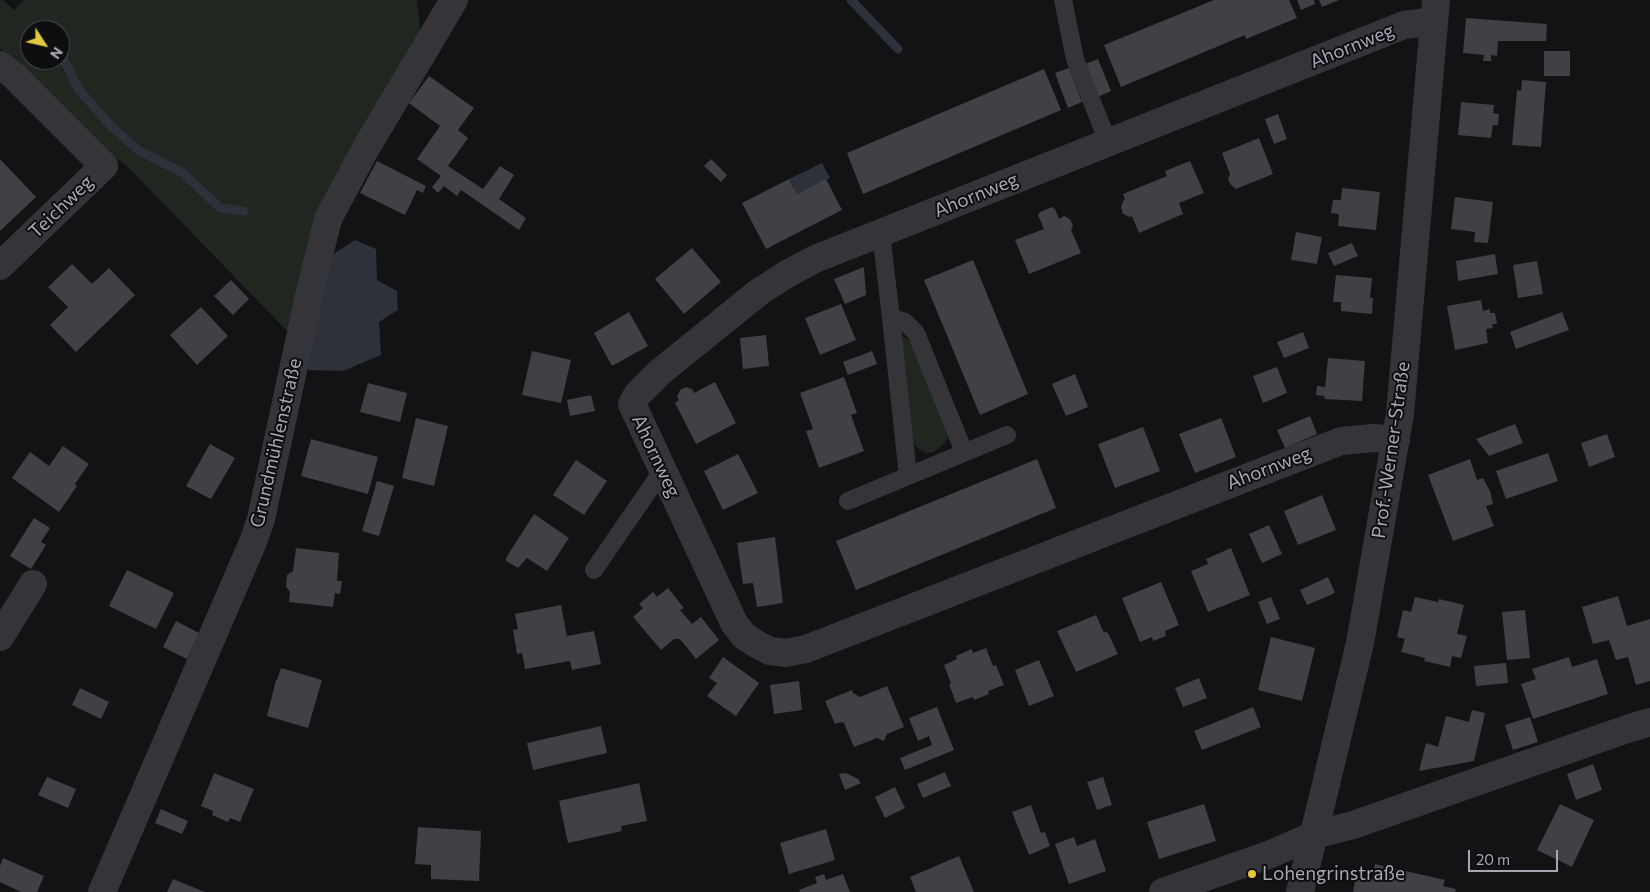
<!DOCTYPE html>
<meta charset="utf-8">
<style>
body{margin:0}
#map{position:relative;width:1650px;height:892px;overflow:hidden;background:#131315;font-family:Commissioner,sans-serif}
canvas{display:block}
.north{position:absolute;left:20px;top:20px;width:50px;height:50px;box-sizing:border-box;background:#0e0e10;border:1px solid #4b4c52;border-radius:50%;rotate:125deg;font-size:14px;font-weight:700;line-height:20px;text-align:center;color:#a6a8b4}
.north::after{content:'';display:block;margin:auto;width:18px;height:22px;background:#e2c83e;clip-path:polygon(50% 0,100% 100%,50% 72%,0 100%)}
.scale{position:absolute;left:1468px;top:850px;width:90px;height:22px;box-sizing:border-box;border:2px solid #a6a8b4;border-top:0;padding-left:6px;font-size:15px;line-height:18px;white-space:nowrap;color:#a6a8b4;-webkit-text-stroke:4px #0e0e10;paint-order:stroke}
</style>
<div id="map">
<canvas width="1650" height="892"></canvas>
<div class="north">N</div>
<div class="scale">20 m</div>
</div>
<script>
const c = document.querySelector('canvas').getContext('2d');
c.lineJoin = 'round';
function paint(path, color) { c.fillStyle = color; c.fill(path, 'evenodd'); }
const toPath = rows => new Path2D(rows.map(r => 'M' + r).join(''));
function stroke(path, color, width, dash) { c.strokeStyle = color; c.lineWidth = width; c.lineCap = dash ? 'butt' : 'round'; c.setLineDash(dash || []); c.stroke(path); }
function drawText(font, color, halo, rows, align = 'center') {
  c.font = font + ' Commissioner,sans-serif'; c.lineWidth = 4; c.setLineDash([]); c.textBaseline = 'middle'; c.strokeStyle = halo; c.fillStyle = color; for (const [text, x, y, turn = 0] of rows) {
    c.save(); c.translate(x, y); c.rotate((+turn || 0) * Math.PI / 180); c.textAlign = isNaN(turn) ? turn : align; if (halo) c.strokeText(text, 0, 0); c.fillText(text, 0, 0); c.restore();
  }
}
paint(toPath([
 [0,0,3,0,14,10,24,0,417,0,421,37,289,333,126,165,107,152,0,48],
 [30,30,60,30,60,60,30,60],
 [902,337,904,337,909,340,927,381,948,436,945,443,934,452,927,453,919,449,913,443,901,342]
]), '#202721');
paint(toPath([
 [822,163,830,178,797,194,789,179],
 [355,240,376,249,377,280,397,291,398,310,379,322,381,355,343,371,306,370,332,255]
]), '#2d3139');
stroke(toPath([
 [851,0,898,49],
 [60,52,79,90,111,126,138,150,183,173,220,208,244,211]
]), '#2d3139', 9);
paint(toPath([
 [1214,0,1289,0,1297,18,1246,39,1245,35,1121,87,1104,45],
 [1297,0,1314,0,1315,4,1301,10],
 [1319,0,1339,0,1322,7],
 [1466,18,1547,24,1546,41,1498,41,1497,56,1491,55,1491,61,1483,61,1484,55,1463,53],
 [1544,51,1570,51,1570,76,1544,76],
 [1098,59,1111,91,1098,97,1085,64],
 [1069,68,1082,102,1068,108,1055,73],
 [1044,69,1061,110,863,194,847,153],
 [429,76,474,108,458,130,468,138,448,166,483,189,500,166,514,175,499,199,526,218,519,230,461,190,457,196,444,186,438,193,432,187,441,176,417,159,440,126,409,103],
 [1522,80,1546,82,1541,147,1512,145,1517,90,1521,91],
 [1461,102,1494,105,1493,113,1499,114,1498,125,1493,125,1491,138,1458,135],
 [1278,114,1287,139,1274,144,1265,119],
 [1259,138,1273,174,1236,189,1231,185,1228,179,1230,174,1222,153],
 [0,159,36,197,0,231],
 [711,159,727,175,721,182,704,166],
 [377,161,426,186,423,193,417,190,405,215,360,193],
 [1190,161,1204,193,1179,203,1183,214,1139,233,1132,216,1130,217,1123,214,1121,207,1123,201,1125,200,1123,194,1167,176,1165,171],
 [789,179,797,194,826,179,842,210,766,249,742,203],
 [1342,188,1380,192,1376,230,1338,226,1339,214,1331,213,1333,200,1341,200],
 [1455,197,1493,202,1488,243,1474,242,1475,232,1451,229],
 [1052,207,1055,209,1059,219,1064,216,1070,219,1073,226,1071,230,1081,253,1029,274,1015,240,1044,229,1038,215,1040,212],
 [1296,232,1322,237,1317,264,1291,260],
 [1352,243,1358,256,1334,266,1328,253],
 [692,248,721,282,684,314,655,279],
 [1495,254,1498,274,1458,281,1456,261],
 [973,260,1028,394,980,415,924,280],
 [1537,261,1543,294,1518,298,1513,265],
 [72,264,92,284,109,268,135,295,76,352,50,325,68,307,48,287],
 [864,267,866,295,845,304,834,279],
 [1336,275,1372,278,1370,298,1373,298,1372,314,1341,311,1341,302,1333,302],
 [231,280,249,299,233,315,214,296],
 [1481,300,1483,311,1490,309,1490,313,1495,313,1497,324,1492,324,1493,328,1486,329,1488,343,1455,350,1447,306],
 [841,304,856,340,820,355,805,318],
 [201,307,228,336,197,365,170,335],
 [629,312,648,346,612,366,594,333],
 [1562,312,1569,330,1516,349,1510,332],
 [1303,332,1309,348,1284,358,1277,342],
 [766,335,769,366,743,369,740,338],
 [532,351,571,360,561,403,522,395],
 [872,351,877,364,848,375,843,362],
 [1328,358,1365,361,1362,401,1325,399,1324,396,1316,395,1317,386,1325,387],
 [1277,367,1287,393,1263,403,1253,376],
 [1075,374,1088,407,1066,416,1052,384],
 [844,377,857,413,851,415,864,451,819,468,806,431,813,429,800,393],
 [715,382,736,423,696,444,675,403,679,400,677,397,680,390,686,387,692,389,694,393],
 [368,383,407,393,400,422,360,412],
 [591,395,595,411,570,416,567,400],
 [1310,416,1317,434,1285,448,1277,430],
 [416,418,448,426,434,486,402,478],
 [1221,418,1236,457,1195,473,1179,434],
 [1515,424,1523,443,1489,456,1476,439],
 [1143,427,1160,471,1115,488,1098,444],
 [1607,434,1615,457,1589,467,1581,443],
 [311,439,378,457,368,494,301,476],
 [210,444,235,458,211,499,186,486],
 [63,446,89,464,75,484,77,486,59,512,12,478,30,452,49,466],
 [1548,453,1558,481,1506,499,1496,471],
 [738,454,758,493,723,510,704,471],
 [1037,459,1056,508,856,590,836,541],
 [1470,459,1477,480,1483,478,1490,491,1493,504,1486,506,1494,526,1453,541,1428,475],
 [576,460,607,481,584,515,553,495],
 [377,481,394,486,379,536,362,531],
 [1322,495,1336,530,1298,545,1284,511],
 [534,514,569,538,547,571,527,558,518,568,506,561,506,558],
 [34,518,50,528,41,542,46,545,31,569,10,556],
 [1269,525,1282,554,1262,563,1249,534],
 [775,537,783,603,757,607,753,583,743,584,737,543],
 [296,548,339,553,337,581,342,581,340,594,335,593,333,607,289,602,290,592,286,587,287,575,293,571],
 [1231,548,1250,595,1208,612,1191,571,1208,564,1206,559],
 [127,570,174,593,156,629,109,606],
 [1328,577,1335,593,1307,605,1300,590],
 [1161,582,1179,625,1165,631,1166,636,1153,641,1152,637,1140,642,1122,598],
 [668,588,684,608,680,610,692,624,701,617,719,640,696,659,680,639,674,639,661,650,633,617,643,608,639,604,653,592,657,597],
 [1618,596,1627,626,1650,619,1650,681,1636,685,1628,657,1616,660,1609,640,1593,644,1582,607],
 [1271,597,1280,619,1267,624,1258,602],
 [1415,597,1438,602,1439,599,1464,605,1457,634,1467,636,1461,658,1452,656,1450,667,1424,661,1425,658,1401,652,1405,639,1397,637,1403,610,1411,612],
 [561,605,567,636,594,631,601,664,572,670,570,661,525,669,522,653,517,654,513,630,518,629,515,614],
 [1525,610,1530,658,1507,660,1502,612],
 [1096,615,1103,631,1108,633,1118,654,1076,672,1057,631],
 [176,621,199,633,187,659,163,647],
 [1271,637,1315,648,1302,701,1258,690],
 [986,648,993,666,996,665,1004,685,988,691,989,694,974,700,973,697,956,703,949,684,951,683,944,665,957,659,956,656,972,649,973,653],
 [723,657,759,683,736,716,707,696,717,683,709,678],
 [1569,657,1572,667,1597,659,1608,694,1533,719,1521,684,1536,679,1532,669],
 [1039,660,1054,696,1029,706,1015,670],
 [1506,663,1508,683,1476,686,1474,666],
 [281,668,322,680,308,728,267,716,276,680,277,680],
 [1199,678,1207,698,1183,707,1175,688],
 [799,681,802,710,774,714,770,685],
 [887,686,904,727,887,734,884,741,877,738,854,747,844,723,841,722,835,724,825,701,852,690,853,693,860,697],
 [80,688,109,702,101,719,72,705],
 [937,707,954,750,905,770,900,758,932,745,929,736,918,741,909,718],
 [1253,707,1261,727,1202,750,1194,731],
 [1472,710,1485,713,1474,761,1419,771,1426,743,1438,747,1446,716,1469,722],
 [1530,717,1538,742,1513,750,1505,725],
 [601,726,607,753,533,770,527,743],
 [1593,764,1602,790,1576,800,1567,774],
 [945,772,951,786,923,798,917,784],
 [214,773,254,789,240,822,230,818,228,822,212,815,213,811,201,806],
 [846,773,858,779,861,783,845,790,839,774],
 [47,777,76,789,68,808,38,795],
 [1103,777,1112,805,1097,810,1087,782],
 [639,783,647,821,621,826,622,831,568,843,559,801],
 [895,787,905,808,885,818,875,797],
 [1204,804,1216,841,1159,859,1147,822],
 [1560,804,1594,820,1572,867,1537,850],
 [1031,805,1041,833,1045,832,1050,846,1029,855,1012,812],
 [161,809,188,821,182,834,155,823],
 [418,827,481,831,479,881,431,879,431,865,415,864],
 [826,829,835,860,789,874,780,843],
 [1074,837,1077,846,1095,839,1106,871,1069,884,1055,844],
 [959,856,974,892,916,892,910,877],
 [3,858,44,876,37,892,21,892,0,882,0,866],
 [1375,864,1445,880,1443,886,1456,889,1455,892,1353,892,1356,876,1372,880],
 [824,874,826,880,843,874,850,892,800,892,799,890,817,883,815,877],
 [173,879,205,892,167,892]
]), '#404045');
stroke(toPath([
 [1063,0,1075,59,1108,142],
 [881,233,891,318],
 [908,476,891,318,905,322,916,333,964,452],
 [848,501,1007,435],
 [594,570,662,471]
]), '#353539', 18);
stroke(toPath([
 [0,65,13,75,104,166,0,266],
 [1396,440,1374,438,1341,441,806,649,786,653,770,651,758,645,744,636,734,623,632,404,637,395,660,372,759,292,787,274,815,259,1404,25,1434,21],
 [0,637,33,584],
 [102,892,253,542,261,519,310,291,328,219,366,148,454,0],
 [1163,892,1271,854,1314,835,1353,825,1627,729,1650,722],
 [1300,892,1360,643,1400,414,1436,0]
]), '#353539', 28);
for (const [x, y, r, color] of [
 [1252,874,5,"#e2c83e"]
]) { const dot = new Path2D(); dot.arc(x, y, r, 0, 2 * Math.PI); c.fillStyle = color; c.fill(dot); stroke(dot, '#0e0e10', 2); }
drawText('19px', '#a6a8b4', '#0e0e10', [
 ["Ahornweg",1352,46,-22],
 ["Ahornweg",976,195,-22],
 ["Teichweg",61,207,-44],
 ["Grundmühlenstraße",276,443,-77],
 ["Prof.-Werner-Straße",1391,450,-82],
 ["Ahornweg",656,456,65],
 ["Ahornweg",1269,468,-21]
]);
drawText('19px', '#a6a8b4', '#0e0e10', [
 ["Lohengrinstraße",1262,874]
], 'left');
</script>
